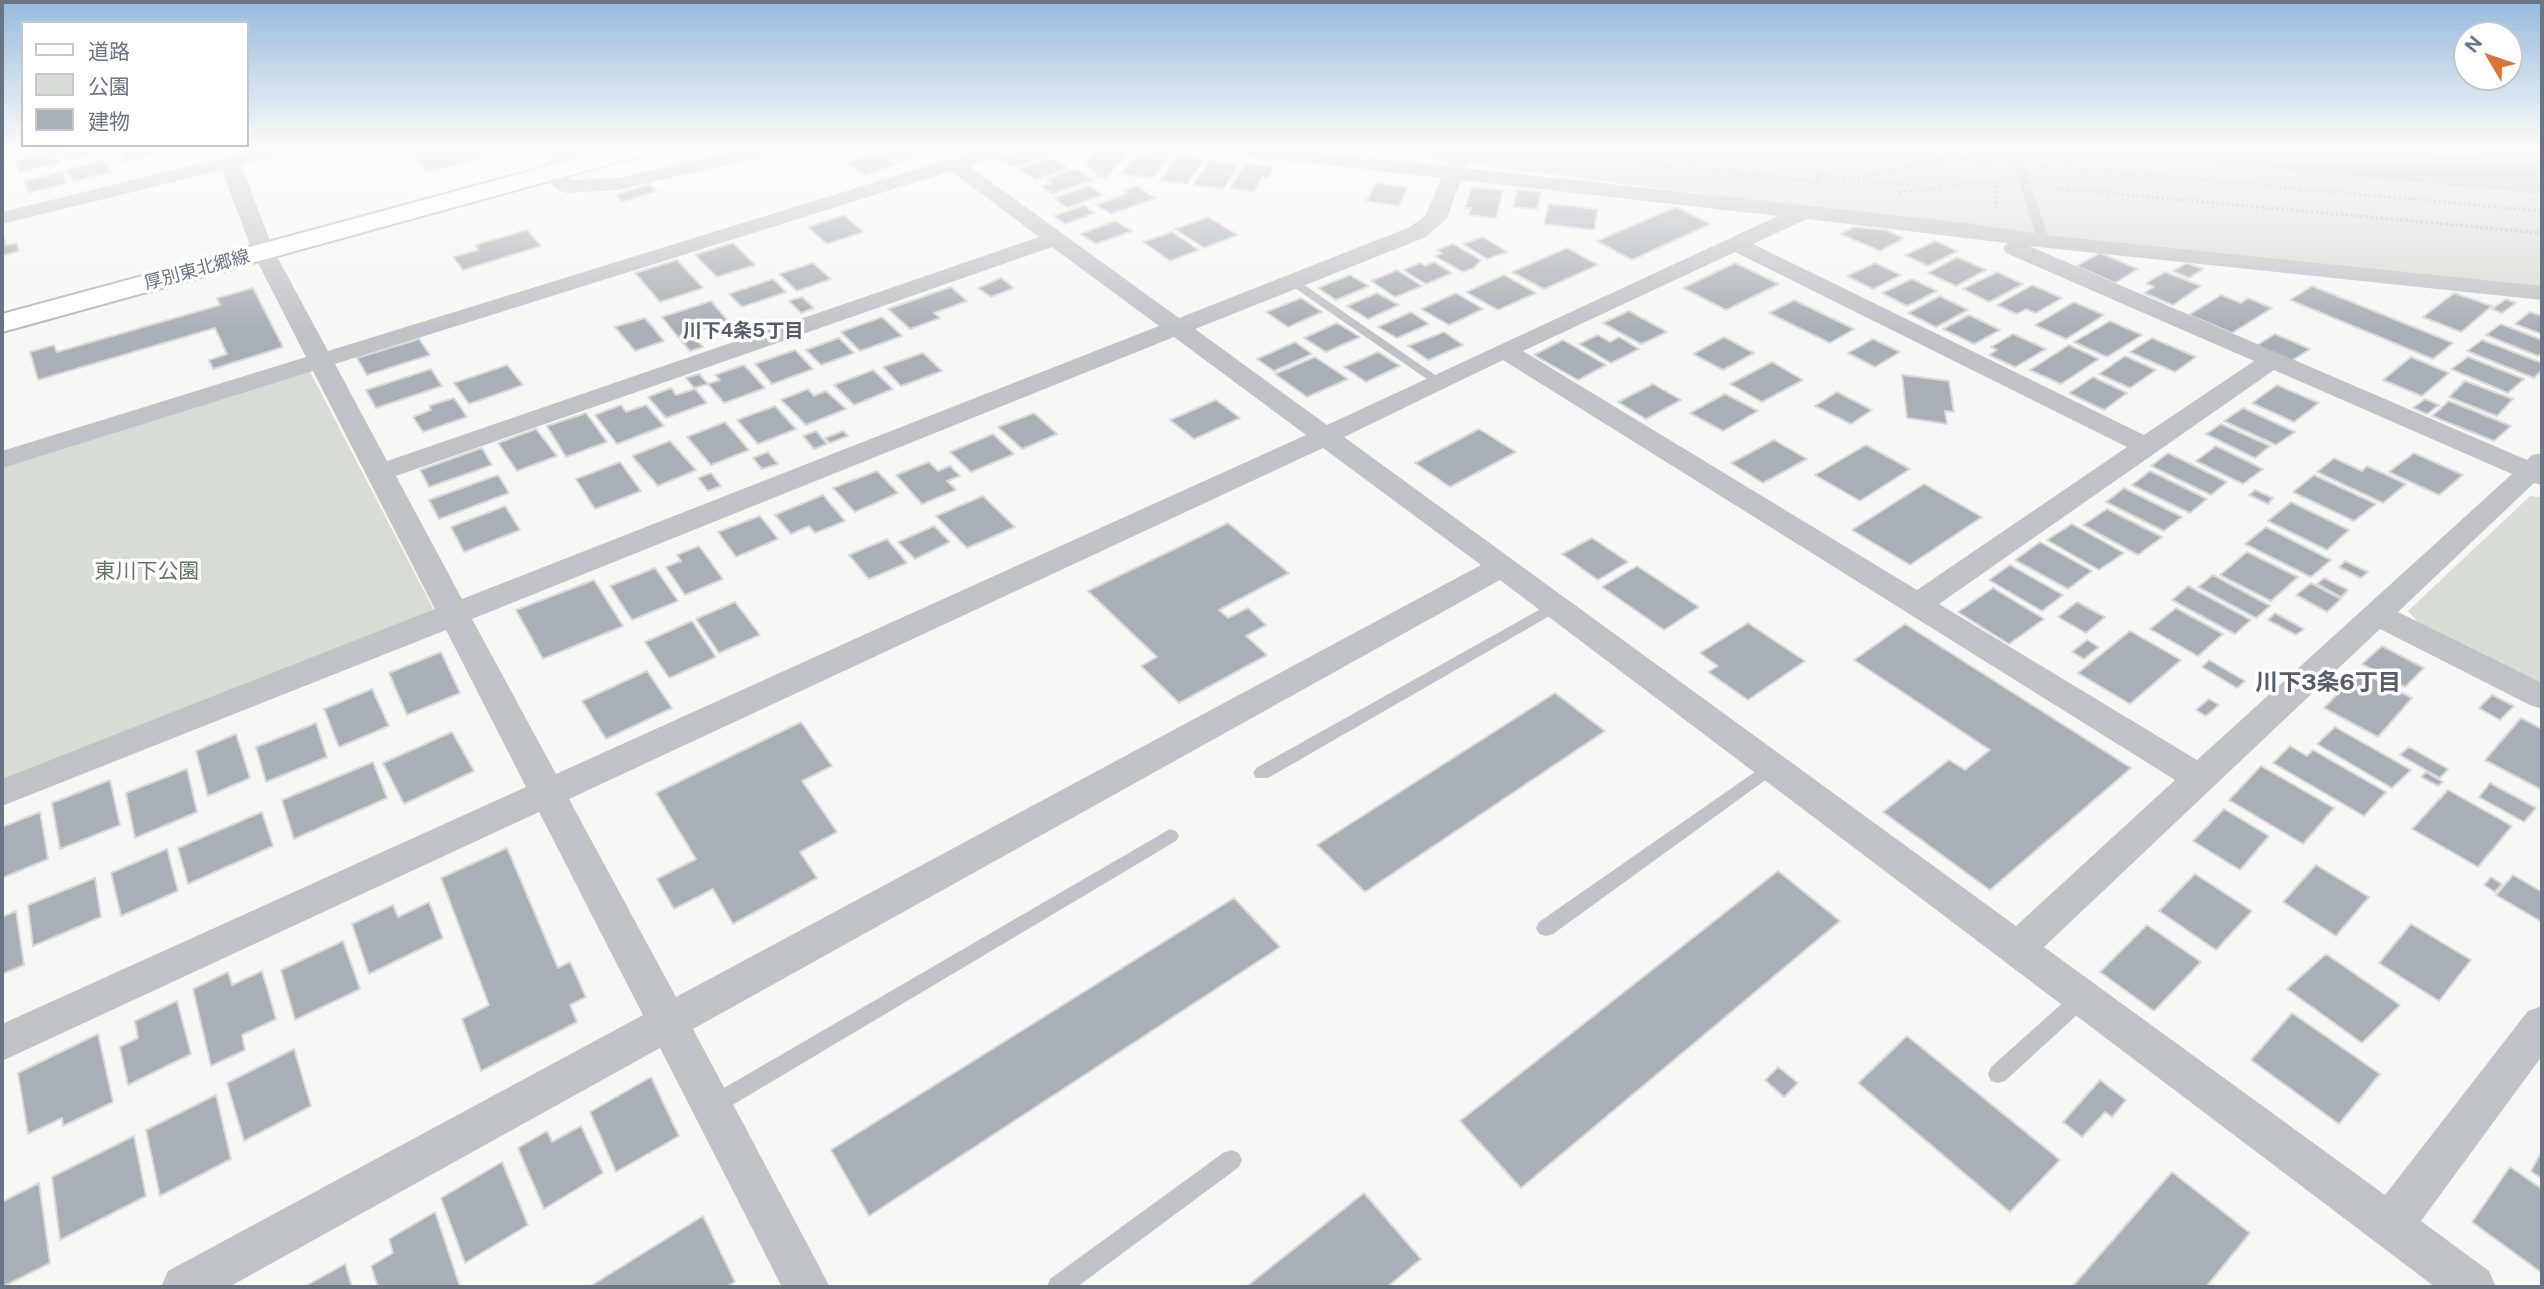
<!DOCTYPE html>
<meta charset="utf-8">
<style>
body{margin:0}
#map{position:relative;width:2544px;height:1289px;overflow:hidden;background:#f7f8f5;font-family:"Public Sans","Noto Sans JP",sans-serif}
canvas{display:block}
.frame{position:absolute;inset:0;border:4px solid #697484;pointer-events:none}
.legend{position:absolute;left:21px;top:21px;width:228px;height:126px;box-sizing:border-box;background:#fff;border:2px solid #c3c7ce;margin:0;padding:9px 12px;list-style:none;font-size:21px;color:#697484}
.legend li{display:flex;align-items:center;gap:14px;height:35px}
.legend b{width:35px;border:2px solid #c3c7ce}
.north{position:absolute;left:2453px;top:21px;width:70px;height:70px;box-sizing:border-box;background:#fff;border:2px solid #c3c7ce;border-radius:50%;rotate:309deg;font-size:19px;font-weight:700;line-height:28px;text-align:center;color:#697484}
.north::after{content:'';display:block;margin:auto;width:24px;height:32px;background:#d57538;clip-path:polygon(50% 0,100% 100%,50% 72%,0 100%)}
</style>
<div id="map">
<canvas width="2544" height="1289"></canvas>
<div class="frame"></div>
<ul class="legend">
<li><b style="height:9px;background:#fff"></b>道路</li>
<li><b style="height:19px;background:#d7dcd5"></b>公園</li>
<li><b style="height:19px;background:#a9afb6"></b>建物</li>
</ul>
<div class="north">N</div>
</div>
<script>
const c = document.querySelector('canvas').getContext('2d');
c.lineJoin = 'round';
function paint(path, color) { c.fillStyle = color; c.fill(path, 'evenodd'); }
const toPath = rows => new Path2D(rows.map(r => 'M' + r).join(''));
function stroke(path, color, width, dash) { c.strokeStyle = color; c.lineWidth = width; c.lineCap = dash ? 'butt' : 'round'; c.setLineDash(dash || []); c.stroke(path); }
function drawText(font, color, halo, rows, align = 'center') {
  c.font = font + ' "Public Sans","Noto Sans JP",sans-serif'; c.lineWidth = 7; c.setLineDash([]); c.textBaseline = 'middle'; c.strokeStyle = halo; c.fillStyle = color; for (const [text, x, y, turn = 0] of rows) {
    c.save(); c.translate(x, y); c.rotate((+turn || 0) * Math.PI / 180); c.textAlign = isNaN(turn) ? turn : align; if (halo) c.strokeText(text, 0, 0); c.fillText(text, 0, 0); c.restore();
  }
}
paint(toPath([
 [1358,150,2542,150,2542,287,2010,233],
 [309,370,436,614,2,785,2,465],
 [2530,496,2542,497,2542,685,2418,622,2408,611]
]), '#d7dcd5');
paint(toPath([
 [2203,150,2377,150,2542,164,2542,194,2227,164,2210,160,2203,150]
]), '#bbc3c9');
const building = toPath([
 [54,150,59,163,19,172,15,159,54,150],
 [61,150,101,150,102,151,65,160,61,150],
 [120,150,154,150,156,154,125,162,120,150],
 [412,150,477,150,483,158,427,172,412,150],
 [889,150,915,150,922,154,898,162,883,152,889,150],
 [1026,150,1049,150,1055,154,1013,167,999,158,1026,150],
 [1097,150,1129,150,1106,178,1098,177,1086,163,1097,150],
 [1150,150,1173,151,1153,178,1121,174,1138,153,1147,154,1150,150],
 [877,152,895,165,865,175,847,162,877,152],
 [1177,156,1204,159,1187,184,1160,181,1177,156],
 [1053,158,1069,168,1035,180,1019,169,1053,158],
 [104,160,110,172,73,181,67,170,104,160],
 [1210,161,1239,164,1223,189,1193,185,1210,161],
 [1245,164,1274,167,1268,178,1262,177,1254,192,1230,189,1245,164],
 [1077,169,1093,180,1052,194,1042,186,1051,183,1046,179,1077,169],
 [62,172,67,183,29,193,24,181,62,172],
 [1376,183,1408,187,1399,206,1366,201,1376,183],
 [649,184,657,191,622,202,615,195,649,184],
 [1089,186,1103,195,1067,208,1054,198,1089,186],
 [1136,186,1156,198,1111,214,1096,205,1128,193,1124,190,1136,186],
 [1472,187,1503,191,1496,218,1469,215,1471,208,1465,208,1472,187],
 [1517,190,1541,192,1537,209,1513,207,1517,190],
 [1549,204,1598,209,1594,230,1544,224,1549,204],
 [1084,205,1095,213,1065,224,1054,216,1084,205],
 [1676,207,1710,224,1632,260,1597,241,1676,207],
 [844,215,864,232,827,244,808,227,844,215],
 [1208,217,1238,235,1204,248,1175,229,1208,217],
 [1115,221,1132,231,1096,244,1080,234,1115,221],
 [1854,227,1886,230,1904,238,1880,251,1840,234,1854,227],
 [527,230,541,246,463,270,453,257,478,250,475,245,527,230],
 [1172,232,1199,250,1170,261,1143,242,1172,232],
 [1483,237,1507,252,1487,259,1463,244,1483,237],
 [2,238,4,238,6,245,17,243,19,251,2,256,2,238],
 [1935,241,1958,251,1928,266,1905,255,1935,241],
 [733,243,755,265,717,277,695,255,733,243],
 [1453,244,1481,260,1474,268,1463,272,1435,256,1442,253,1437,250,1453,244],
 [1567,248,1598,265,1544,289,1512,272,1567,248],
 [2100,253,2138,269,2115,283,2076,266,2100,253],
 [1957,257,1986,270,1956,286,1928,273,1957,257],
 [677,260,703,288,660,302,635,273,677,260],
 [1434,262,1452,273,1426,284,1403,270,1420,263,1425,266,1434,262],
 [813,263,831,279,797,291,779,274,813,263],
 [1735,263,1779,284,1726,310,1683,288,1735,263],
 [1875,263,1901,275,1873,289,1847,276,1875,263],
 [2187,263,2203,269,2189,278,2173,271,2187,263],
 [1397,270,1422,286,1395,297,1371,281,1397,270],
 [1997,272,2023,284,1989,302,1963,289,1997,272],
 [2165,272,2201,286,2173,305,2144,293,2154,287,2146,283,2165,272],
 [1350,275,1369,286,1336,300,1318,288,1350,275],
 [1504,275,1536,293,1498,310,1466,292,1504,275],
 [1001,278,1014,288,991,297,978,288,1001,278],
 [773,279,786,292,742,307,729,294,773,279],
 [1912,279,1937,291,1907,306,1882,293,1912,279],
 [2032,285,2062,298,2036,313,2026,309,2017,314,1997,305,2032,285],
 [2312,286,2453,343,2433,359,2290,300,2312,286],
 [951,287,967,301,934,313,940,318,910,329,888,309,951,287],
 [253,288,283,347,213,369,209,360,227,354,215,328,38,380,30,352,54,345,57,352,220,305,217,298,253,288],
 [1377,293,1399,305,1368,319,1347,306,1377,293],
 [1456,293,1483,309,1449,325,1421,309,1456,293],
 [2454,293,2492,306,2461,332,2423,317,2454,293],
 [2221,295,2241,303,2248,298,2272,308,2232,333,2189,315,2221,295],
 [1940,296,1968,310,1936,327,1908,313,1940,296],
 [802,297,814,308,801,313,789,301,802,297],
 [1301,298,1322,312,1288,327,1266,312,1301,298],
 [2506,299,2516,303,2502,313,2492,309,2506,299],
 [1794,300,1854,329,1830,343,1769,313,1794,300],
 [711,301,728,321,678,337,662,317,711,301],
 [2074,302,2104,315,2066,339,2035,325,2074,302],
 [1629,311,1667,332,1641,344,1603,323,1629,311],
 [1411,312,1429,324,1397,338,1378,327,1411,312],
 [2530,312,2542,316,2542,334,2515,324,2530,312],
 [1969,315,2000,330,1974,344,1943,329,1969,315],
 [882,317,902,336,860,351,841,332,882,317],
 [645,318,664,341,635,351,615,327,645,318],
 [2110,321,2142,335,2107,357,2074,342,2110,321],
 [1337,323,1360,337,1326,352,1304,338,1337,323],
 [2501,324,2542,340,2542,353,2538,356,2486,335,2501,324],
 [1444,332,1463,345,1428,360,1408,346,1444,332],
 [2013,334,2046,349,2015,367,1989,355,1997,350,1991,347,2013,334],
 [2275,334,2310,349,2290,362,2254,347,2275,334],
 [693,335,703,347,690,351,680,339,693,335],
 [1598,335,1610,342,1619,337,1639,349,1611,363,1579,344,1598,335],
 [1724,337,1754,353,1723,370,1693,354,1724,337],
 [839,338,854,353,821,365,806,350,839,338],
 [2152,338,2196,357,2175,372,2130,352,2152,338],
 [419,339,430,355,367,375,357,358,419,339],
 [1873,339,1900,352,1875,367,1848,353,1873,339],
 [1563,340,1606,365,1578,380,1534,355,1563,340],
 [2482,340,2542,363,2542,370,2534,378,2467,351,2482,340],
 [1295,342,1312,354,1274,371,1257,359,1295,342],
 [2069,345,2099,359,2061,384,2030,370,2069,345],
 [795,350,813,369,772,384,755,364,795,350],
 [1378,352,1400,366,1366,382,1344,367,1378,352],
 [923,353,942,371,901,386,883,367,923,353],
 [2125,356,2156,370,2130,388,2099,374,2125,356],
 [1315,357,1348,379,1307,397,1275,374,1315,357],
 [2411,357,2449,373,2422,396,2383,380,2411,357],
 [2468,357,2524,379,2508,393,2451,369,2468,357],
 [1772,362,1803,380,1762,402,1730,384,1772,362],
 [507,365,523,385,469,404,454,383,507,365],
 [744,365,765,388,724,403,708,384,720,380,715,375,744,365],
 [431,369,442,386,376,408,366,390,431,369],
 [873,370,893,389,854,405,834,385,873,370],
 [699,374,708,384,694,388,686,378,699,374],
 [1902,375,1949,381,1954,412,1945,411,1947,424,1907,418,1902,375],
 [2093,377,2127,393,2104,410,2069,393,2093,377],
 [2465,381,2513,399,2497,416,2449,397,2465,381],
 [1653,384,1681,400,1646,419,1618,402,1653,384],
 [2277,385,2319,403,2294,422,2252,403,2277,385],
 [671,388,676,395,695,389,707,403,666,418,648,397,671,388],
 [808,389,814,396,826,391,846,409,806,425,781,400,808,389],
 [1837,392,1872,410,1851,424,1815,406,1837,392],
 [1725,394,1758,411,1723,431,1690,413,1725,394],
 [454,398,467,417,423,432,413,417,431,410,429,406,454,398],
 [2425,399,2439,405,2427,414,2413,408,2425,399],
 [1216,400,1240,418,1194,439,1170,420,1216,400],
 [2449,401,2511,426,2494,441,2432,416,2449,401],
 [621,405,626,412,646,405,664,426,617,444,595,415,621,405],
 [775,406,796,429,758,444,737,420,775,406],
 [2243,408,2295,432,2276,445,2224,421,2243,408],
 [586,413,607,442,566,457,547,426,586,413],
 [1034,413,1057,434,1022,449,998,427,1034,413],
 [725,422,749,450,711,465,687,437,725,422],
 [2221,424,2270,446,2255,458,2206,434,2221,424],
 [536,429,557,456,517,471,498,443,536,429],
 [1479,429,1516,452,1450,487,1415,463,1479,429],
 [816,431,827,444,814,449,803,436,816,431],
 [843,431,848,436,830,443,825,438,843,431],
 [993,434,1014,454,971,472,950,452,993,434],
 [1774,440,1807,459,1763,483,1731,463,1774,440],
 [670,441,696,470,658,486,632,456,670,441],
 [1866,445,1910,469,1860,501,1815,475,1866,445],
 [2216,446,2263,469,2243,484,2196,461,2216,446],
 [482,448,492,465,429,487,420,470,482,448],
 [768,452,778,464,762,469,753,458,768,452],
 [2168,453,2227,482,2211,495,2151,466,2168,453],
 [2414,453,2463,475,2439,495,2389,472,2414,453],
 [2334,458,2362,471,2367,466,2406,484,2383,503,2317,472,2334,458],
 [620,462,641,491,595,509,576,479,620,462],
 [929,462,938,471,950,466,960,476,947,481,956,490,922,504,896,475,929,462],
 [877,471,898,493,855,512,833,488,877,471],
 [2150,471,2207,499,2190,513,2132,485,2150,471],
 [711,473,721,486,708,491,698,478,711,473],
 [498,475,509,493,439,519,429,500,498,475],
 [2314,475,2376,504,2354,521,2293,492,2314,475],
 [1924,484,1982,517,1910,565,1852,530,1924,484],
 [2124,488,2182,517,2164,531,2106,502,2124,488],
 [2255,490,2273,498,2268,504,2249,495,2255,490],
 [823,495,845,521,815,533,809,526,791,534,775,515,823,495],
 [983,496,1015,527,967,548,936,516,983,496],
 [2291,502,2349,530,2327,550,2268,521,2291,502],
 [505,506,520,530,464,552,451,527,505,506],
 [2107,509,2162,537,2138,555,2083,525,2107,509],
 [760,516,778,539,736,557,718,532,760,516],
 [1228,523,1289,573,1219,610,1228,618,1248,608,1266,625,1246,636,1267,655,1179,703,1141,666,1157,657,1088,591,1228,523],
 [2072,524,2124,553,2099,570,2047,540,2072,524],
 [934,526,950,542,915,559,898,542,934,526],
 [2266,527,2331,560,2311,577,2245,544,2266,527],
 [1592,538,1628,562,1598,580,1562,554,1592,538],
 [887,539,907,563,869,579,849,555,887,539],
 [2040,542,2092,571,2068,589,2015,560,2040,542],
 [699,546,723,579,685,595,666,567,681,561,677,555,699,546],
 [2247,552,2298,577,2271,601,2220,575,2247,552],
 [2345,561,2368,572,2361,578,2339,567,2345,561],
 [2010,565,2063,595,2042,611,1989,580,2010,565],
 [1637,566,1699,607,1664,630,1602,587,1637,566],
 [655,568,678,601,632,620,610,586,655,568],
 [2213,575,2270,606,2256,618,2198,587,2213,575],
 [2324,578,2348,590,2341,597,2317,584,2324,578],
 [594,580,623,626,543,659,516,610,594,580],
 [2311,583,2341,599,2327,612,2296,595,2311,583],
 [2188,586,2251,620,2235,634,2172,600,2188,586],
 [1993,588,2044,619,2009,644,1958,612,1993,588],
 [735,602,760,635,719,653,696,619,735,602],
 [2077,602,2105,617,2086,633,2058,617,2077,602],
 [2176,608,2223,634,2198,656,2150,629,2176,608],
 [2275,613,2304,629,2296,635,2268,620,2275,613],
 [692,621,716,657,669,678,645,642,692,621],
 [1748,623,1805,661,1748,700,1708,672,1718,666,1700,653,1748,623],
 [1905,624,2131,768,1990,890,1883,812,1949,760,1965,770,1990,750,1854,660,1905,624],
 [2130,631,2181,660,2130,704,2078,673,2130,631],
 [2087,640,2099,647,2084,659,2072,652,2087,640],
 [2382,646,2424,668,2405,687,2362,664,2382,646],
 [441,652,460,693,407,715,389,673,441,652],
 [2209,660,2245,681,2237,688,2202,667,2209,660],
 [647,671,672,708,606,739,582,701,647,671],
 [2360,671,2412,698,2378,737,2324,708,2360,671],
 [372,689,389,726,339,747,324,709,372,689],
 [1555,693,1605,731,1365,892,1317,845,1555,693],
 [2492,695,2514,706,2500,720,2479,708,2492,695],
 [2209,699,2219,705,2206,716,2196,710,2209,699],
 [2521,718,2542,729,2542,790,2485,760,2521,718],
 [801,722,832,766,802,781,837,832,800,852,817,878,733,924,713,889,674,909,657,879,696,859,656,793,801,722],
 [316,723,327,757,266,782,256,747,316,723],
 [2335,727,2411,770,2392,788,2317,744,2335,727],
 [452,732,474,771,404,804,383,763,452,732],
 [236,734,250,778,208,796,196,751,236,734],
 [2290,746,2307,756,2313,750,2386,792,2364,816,2273,763,2290,746],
 [2409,747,2448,769,2440,778,2400,755,2409,747],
 [373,762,387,798,294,839,282,800,373,762],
 [2261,766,2334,808,2303,844,2229,800,2261,766],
 [187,769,197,812,135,838,126,793,187,769],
 [2426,772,2443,782,2438,786,2421,777,2426,772],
 [110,780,120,825,60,849,52,803,110,780],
 [2490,783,2536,808,2524,822,2479,797,2490,783],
 [2448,790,2512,826,2478,867,2412,829,2448,790],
 [2224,809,2269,836,2240,870,2193,841,2224,809],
 [40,812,48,859,2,878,2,827,40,812],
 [262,812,273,846,188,884,178,848,262,812],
 [507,848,558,968,570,962,586,997,570,1005,577,1022,481,1071,462,1019,489,1005,441,878,507,848],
 [167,849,178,891,121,916,111,873,167,849],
 [2316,865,2369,897,2336,936,2283,902,2316,865],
 [1778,871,1840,921,1521,1188,1460,1121,1778,871],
 [2195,874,2252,911,2216,950,2159,911,2195,874],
 [2513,875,2542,892,2542,922,2496,895,2513,875],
 [2491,877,2502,884,2495,892,2484,885,2491,877],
 [95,878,101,917,33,946,28,905,95,878],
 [1234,898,1280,947,869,1216,831,1150,1234,898],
 [429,902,443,938,369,974,352,924,393,905,398,917,429,902],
 [16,911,24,965,2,974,2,917,16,911],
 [2411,924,2471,960,2439,1001,2379,963,2411,924],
 [2147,925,2201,962,2154,1011,2100,972,2147,925],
 [343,941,360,989,295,1020,281,970,343,941],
 [2326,954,2400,1005,2362,1043,2287,989,2326,954],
 [262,971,276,1019,242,1035,245,1050,211,1066,193,989,228,972,232,985,262,971],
 [177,1001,191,1054,128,1085,120,1047,138,1038,135,1021,177,1001],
 [2292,1013,2380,1074,2339,1124,2251,1060,2292,1013],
 [98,1034,113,1102,63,1126,62,1118,28,1134,18,1073,98,1034],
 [1907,1036,2060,1160,2010,1212,1858,1083,1907,1036],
 [294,1049,311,1106,244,1141,227,1083,294,1049],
 [1778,1067,1798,1083,1784,1097,1765,1080,1778,1067],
 [651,1077,679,1136,616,1172,590,1112,651,1077],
 [2100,1080,2126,1100,2112,1117,2105,1112,2082,1137,2063,1122,2100,1080],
 [216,1095,231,1159,160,1196,146,1130,216,1095],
 [581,1126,603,1173,544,1209,518,1148,547,1131,552,1142,581,1126],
 [134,1136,146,1196,60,1240,52,1177,134,1136],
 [2542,1151,2542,1179,2531,1171,2542,1151],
 [502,1162,528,1225,465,1263,441,1198,502,1162],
 [2510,1167,2542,1189,2542,1273,2472,1222,2510,1167],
 [2172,1172,2250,1233,2206,1287,2072,1287,2172,1172],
 [39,1183,50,1263,2,1287,2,1202,39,1183],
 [1364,1193,1421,1259,1387,1287,1246,1287,1364,1193],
 [435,1212,460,1287,378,1287,371,1266,393,1253,389,1239,435,1212],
 [703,1216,735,1282,726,1287,589,1287,703,1216],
 [345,1264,352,1287,304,1287,345,1264]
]);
paint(building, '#a9afb6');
stroke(building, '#d9d9d8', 2);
const primary = toPath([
 [608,150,646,150,643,155,2,332,2,314,608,150]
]);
stroke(primary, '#b5b8bd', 4);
stroke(toPath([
 [1547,150,1562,156],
 [2045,166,2542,211],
 [1643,168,1643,163,1820,182,1818,175,1923,187],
 [1858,178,1951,157,1991,161],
 [1996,186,1996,208],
 [2052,188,2542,233],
 [1899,193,1982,182,1998,183]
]), '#babcbf', 3.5, [2.5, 2.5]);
paint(toPath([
 [2019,176,2028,178,2050,242,2048,244,2038,242,2018,178,2019,176],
 [1293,279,1297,280,1444,381,1442,384,1434,384,1289,284,1287,282,1293,279],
 [1555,601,1563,606,1560,610,1268,778,1256,778,1253,773,1256,768,1555,601],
 [1772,760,1778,761,1781,766,1778,771,1553,934,1546,936,1539,934,1536,928,1539,922,1772,760],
 [1170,829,1176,831,1179,836,1176,841,719,1113,712,1116,705,1113,701,1106,705,1099,1170,829],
 [2083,988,2090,991,2093,997,2090,1003,2005,1081,1998,1083,1991,1081,1988,1074,1991,1067,2076,991,2083,988],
 [1231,1150,1239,1153,1242,1160,1239,1167,1077,1287,1047,1287,1050,1279,1223,1153,1231,1150]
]), '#bfc2c7');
paint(toPath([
 [255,150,288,150,285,154,241,165,274,251,328,351,979,150,1008,150,1005,154,969,166,1179,318,1410,227,1426,215,1441,178,1249,156,1242,154,1239,150,1299,150,1446,166,1452,150,1472,150,1465,168,1974,224,2044,235,2542,286,2542,300,2029,246,2527,460,2532,455,2542,453,2542,485,2534,483,2398,612,2542,683,2542,709,2530,705,2380,629,2044,947,2385,1195,2528,1011,2542,1006,2542,1056,2421,1221,2489,1271,2496,1287,2435,1287,1500,580,693,1029,830,1287,782,1287,660,1048,229,1287,161,1287,168,1271,643,1015,539,812,2,1061,2,1024,526,787,446,630,2,806,2,779,435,609,313,371,2,468,2,451,306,357,252,251,222,170,2,224,2,212,255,150],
 [951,171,1039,237,387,461,335,364,951,171],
 [1461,180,1778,216,1327,425,1195,329,1426,237,1447,218,1461,180],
 [1807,219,2007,243,2003,248,2006,253,2254,361,2144,435,1753,244,1807,219],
 [1052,247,1159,326,462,599,396,476,1052,247],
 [1735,252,2127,447,1917,590,1523,351,1735,252],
 [1174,337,1306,435,556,774,472,619,1174,337],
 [1503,360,2175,780,2016,926,1344,437,1503,360],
 [2274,370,2512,474,2197,760,1939,604,2274,370],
 [1323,448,1481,565,676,997,569,799,1323,448],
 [554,150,574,150,559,172,571,180,618,178,742,150,776,150,773,154,618,190,567,193,560,191,537,173,554,150]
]), '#bfc2c7');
paint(primary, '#fff');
stroke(toPath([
 [2014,150,2023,178]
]), '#bfc2c7', 11);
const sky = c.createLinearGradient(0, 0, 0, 330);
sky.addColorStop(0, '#96badc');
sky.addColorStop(0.45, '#fbfcfa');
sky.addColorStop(1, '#fbfcfa00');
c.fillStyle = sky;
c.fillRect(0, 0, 2544, 330);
drawText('18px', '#697484', '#fff', [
 ["厚別東北郷線",197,270,-15]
]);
drawText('bold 19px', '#575e6a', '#fff', [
 ["川下4条5丁目",743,331]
]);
drawText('21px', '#647764', '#fff', [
 ["東川下公園",147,572]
]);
drawText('bold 23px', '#575e6a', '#fff', [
 ["川下3条6丁目",2328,683]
]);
</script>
